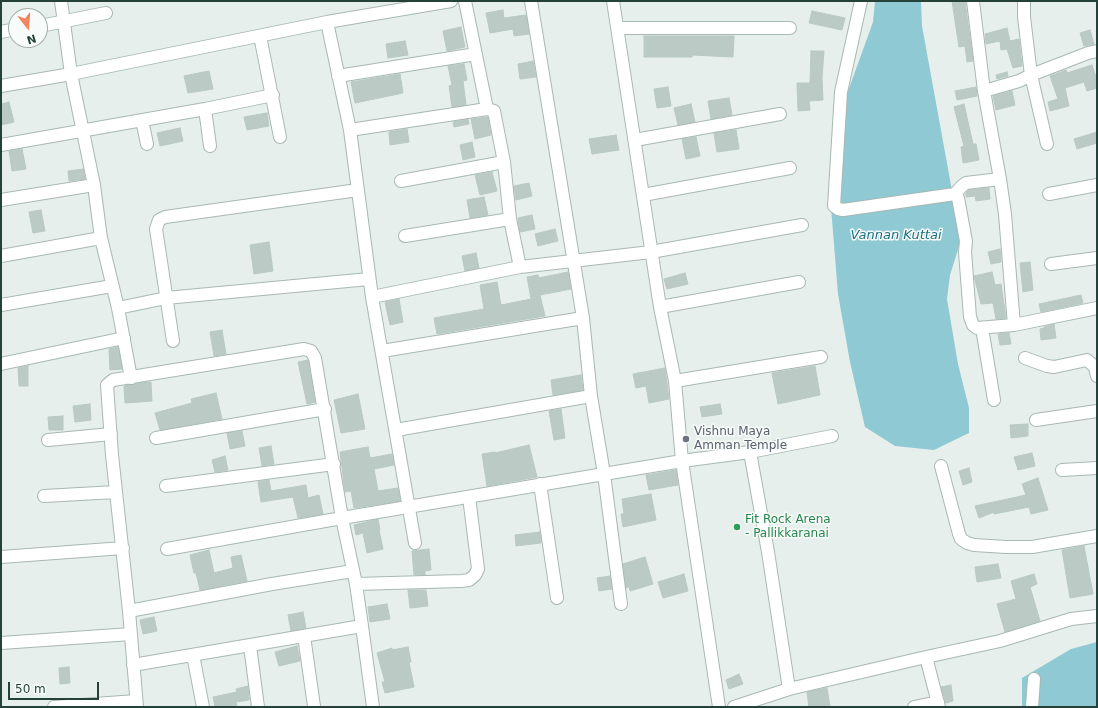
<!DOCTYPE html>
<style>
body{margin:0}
#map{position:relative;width:1098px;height:708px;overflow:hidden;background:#e6efeb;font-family:"DejaVu Sans",sans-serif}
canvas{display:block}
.frame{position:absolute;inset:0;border:2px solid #24423a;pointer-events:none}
.north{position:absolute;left:8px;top:8px;width:40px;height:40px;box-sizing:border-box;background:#f7fbf9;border:1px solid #a3b1ad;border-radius:50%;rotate:163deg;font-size:11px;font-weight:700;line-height:16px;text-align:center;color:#24423a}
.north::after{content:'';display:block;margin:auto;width:14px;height:18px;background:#f4845f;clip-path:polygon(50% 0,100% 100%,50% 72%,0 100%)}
.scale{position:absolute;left:8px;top:682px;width:91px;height:18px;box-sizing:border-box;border:2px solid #24423a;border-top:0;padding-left:5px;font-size:12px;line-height:14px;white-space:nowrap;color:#24423a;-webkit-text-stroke:3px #f7fbf9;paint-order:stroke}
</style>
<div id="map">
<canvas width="1098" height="708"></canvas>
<div class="frame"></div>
<div class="north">N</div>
<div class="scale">50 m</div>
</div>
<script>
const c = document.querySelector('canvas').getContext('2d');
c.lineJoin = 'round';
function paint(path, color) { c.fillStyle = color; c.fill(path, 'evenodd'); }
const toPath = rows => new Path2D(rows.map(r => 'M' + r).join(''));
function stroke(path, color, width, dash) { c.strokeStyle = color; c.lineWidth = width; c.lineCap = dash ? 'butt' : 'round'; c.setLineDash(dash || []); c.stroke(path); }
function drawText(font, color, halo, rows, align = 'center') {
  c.font = font + ' "DejaVu Sans",sans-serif'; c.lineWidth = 3; c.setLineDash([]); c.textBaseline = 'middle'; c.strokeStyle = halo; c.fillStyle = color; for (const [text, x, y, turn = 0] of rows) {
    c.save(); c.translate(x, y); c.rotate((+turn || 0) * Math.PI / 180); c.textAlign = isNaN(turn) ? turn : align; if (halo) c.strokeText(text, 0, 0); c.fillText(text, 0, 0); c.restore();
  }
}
paint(toPath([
 [875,1,921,1,922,26,961,240,950,275,947,299,958,364,969,408,969,433,934,450,895,446,865,427,850,362,838,294,830,195,834,130,873,22],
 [1097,642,1097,707,1022,707,1022,678,1071,649]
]), '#8ec9d4');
const building = toPath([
 [952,1,965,1,973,61,967,62,965,46,959,47,952,1],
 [503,10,504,18,526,15,529,34,514,36,513,29,490,33,486,13,503,10],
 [812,11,845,18,842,30,809,23,812,11],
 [461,27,465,47,447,51,443,31,461,27],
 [1007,28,1010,41,1019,39,1022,66,1013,68,1007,49,1001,50,1000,41,986,44,985,34,1007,28],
 [1090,30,1094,44,1084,46,1080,33,1090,30],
 [644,36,734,36,733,57,692,55,692,57,644,57,644,36],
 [405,41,408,55,388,58,386,44,405,41],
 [811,51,824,51,822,78,823,100,809,101,810,110,798,111,797,83,810,83,811,51],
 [533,61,536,77,520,79,518,64,533,61],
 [464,64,467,80,463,81,466,105,452,107,449,86,452,85,448,66,464,64],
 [1092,65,1097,80,1097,88,1087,91,1084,82,1065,88,1069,106,1050,111,1048,102,1058,99,1050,76,1066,70,1067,73,1092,65],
 [209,71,213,89,188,93,184,76,209,71],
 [1007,72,1008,76,997,79,996,75,1007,72],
 [400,74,403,93,355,103,351,82,400,74],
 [668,87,671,106,657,108,654,89,668,87],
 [976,87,977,96,957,100,955,91,976,87],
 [1012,91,1015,105,996,110,993,96,1012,91],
 [729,98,732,115,711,119,708,101,729,98],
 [9,102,14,122,1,125,1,104,9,102],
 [691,104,695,122,678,125,674,108,691,104],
 [964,104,973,144,976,144,979,160,963,163,961,147,964,146,954,107,964,104],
 [267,113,269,126,247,130,244,117,267,113],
 [488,117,491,135,475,139,471,119,488,117],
 [468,119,469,124,454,127,453,122,468,119],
 [180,128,183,141,160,146,157,133,180,128],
 [407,129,409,142,390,145,389,132,407,129],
 [736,130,739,149,717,152,714,133,736,130],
 [1097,132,1097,143,1077,149,1074,139,1097,132],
 [616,135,619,150,592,154,589,139,616,135],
 [696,137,700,156,686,159,682,139,696,137],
 [472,142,475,157,463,160,460,145,472,142],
 [22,149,26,169,12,171,9,151,22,149],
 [83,169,85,179,69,181,68,171,83,169],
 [492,172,497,191,480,195,475,175,492,172],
 [529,183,532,196,516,200,514,186,529,183],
 [989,188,990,199,976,201,975,196,966,197,966,193,969,190,989,188],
 [484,197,488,215,470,218,467,200,484,197],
 [41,210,45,231,33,233,29,212,41,210],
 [532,215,535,229,520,232,518,218,532,215],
 [555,229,558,241,538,246,535,234,555,229],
 [269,242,273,271,254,274,250,245,269,242],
 [1000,249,1001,262,991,264,988,252,1000,249],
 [476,253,479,268,465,271,462,256,476,253],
 [1030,262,1033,290,1023,292,1020,263,1030,262],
 [568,272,571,289,540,295,545,316,437,334,434,318,484,309,480,285,497,282,501,305,531,299,527,277,538,275,539,278,568,272],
 [992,272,995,285,1001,284,1006,318,996,319,993,303,981,304,974,276,992,272],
 [685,273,688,284,667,289,664,279,685,273],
 [1081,295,1083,303,1041,312,1039,304,1081,295],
 [399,299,403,322,390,325,385,302,399,299],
 [1054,324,1056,338,1041,340,1040,329,1044,328,1044,327,1054,324],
 [222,330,226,354,214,356,210,332,222,330],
 [1009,333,1011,344,1000,345,998,334,1009,333],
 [118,347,122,369,110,370,109,349,118,347],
 [308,360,315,402,307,404,298,362,308,360],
 [28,366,28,386,19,386,18,368,28,366],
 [815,366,820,395,778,404,772,373,815,366],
 [665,368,669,399,649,403,646,386,636,388,633,374,665,368],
 [581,375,583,390,553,395,551,380,581,375],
 [144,382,151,382,152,401,125,403,124,386,144,382],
 [216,393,222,419,160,430,155,413,192,403,191,399,216,393],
 [358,394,365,429,341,433,334,400,358,394],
 [90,404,91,420,75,422,73,406,90,404],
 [720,404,722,414,702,417,700,407,720,404],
 [561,409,565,438,554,440,549,411,561,409],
 [63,416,63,430,49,430,48,417,63,416],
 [1028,424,1028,436,1011,438,1010,425,1028,424],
 [242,431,245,446,230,449,227,433,242,431],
 [529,445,537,477,487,486,482,454,495,452,495,453,529,445],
 [271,446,274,464,262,466,259,448,271,446],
 [368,447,370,458,392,454,394,465,374,469,378,491,398,488,400,501,354,508,351,491,345,492,340,452,368,447],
 [1032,453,1035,466,1018,470,1014,457,1032,453],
 [225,456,228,470,215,472,212,460,225,456],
 [969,468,972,482,963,485,959,471,969,468],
 [676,470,678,485,649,490,646,475,676,470],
 [1038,478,1048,510,1031,514,1029,507,994,514,994,512,979,518,975,506,1026,495,1022,484,1038,478],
 [269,480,271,491,306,485,308,498,319,495,323,514,298,518,293,497,261,502,258,482,269,480],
 [651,494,656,520,623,527,621,514,624,514,622,499,651,494],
 [378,519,380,530,379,530,383,549,367,553,363,533,356,535,354,525,378,519],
 [540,532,541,543,516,546,515,535,540,532],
 [1084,546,1093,594,1070,598,1062,550,1084,546],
 [429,549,431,570,425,571,425,575,414,575,412,551,429,549],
 [209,550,214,573,233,568,231,557,241,555,247,581,200,590,196,573,194,573,190,555,209,550],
 [645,557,653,584,630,591,629,587,626,588,623,564,645,557],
 [998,564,1001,578,977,582,975,567,998,564],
 [684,574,688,591,663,598,658,582,684,574],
 [1034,574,1037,584,1030,587,1040,621,1005,632,997,604,1016,599,1011,581,1034,574],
 [610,576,612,589,599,591,597,578,610,576],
 [408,590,426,590,428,606,410,608,408,590],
 [387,604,390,619,370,622,368,607,387,604],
 [303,612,306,628,291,631,288,615,303,612],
 [154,617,157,631,143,634,140,620,154,617],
 [297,646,300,661,279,666,275,652,297,646],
 [408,647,411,662,409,662,414,687,385,693,382,682,385,682,377,653,392,648,392,650,408,647],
 [69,667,70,683,60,684,59,668,69,667],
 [739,674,743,684,729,689,726,680,739,674],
 [951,685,953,701,946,703,941,687,951,685],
 [248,686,249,700,236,702,237,707,215,707,213,697,237,692,236,689,248,686],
 [827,688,830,707,809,707,807,692,827,688]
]);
paint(building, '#bbcac4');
stroke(building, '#b8c9c2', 1);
const minor = toPath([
 [465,1,487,109],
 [531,1,583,318,591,396,604,474,621,604],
 [613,1,660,307,675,381,682,461,719,707],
 [861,1,841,92,834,206,838,209,843,210,955,194,958,198,966,241,965,252,970,317,973,325,977,328,1014,325,1097,308],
 [973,1,984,91,1019,81,1031,75,1047,144],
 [1024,1,1024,17,1031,75,1088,53,1097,51],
 [327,22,350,130,372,297,415,543],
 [40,26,106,13],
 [618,28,790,28],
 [1,32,16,29],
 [260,36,280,137],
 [338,76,476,54],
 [1,86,71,74,61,1],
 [984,91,1000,179,1005,214,1014,325],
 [205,109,210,146],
 [142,120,147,144],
 [350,130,487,109,494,111,504,162,510,219,520,267],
 [635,140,780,114],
 [1,145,205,109,273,95],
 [401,181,504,162],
 [955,194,961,187,966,183,1000,179],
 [1049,194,1097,185],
 [643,195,790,168],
 [1,200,94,185],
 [405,236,510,219],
 [1,256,101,238],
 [1051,264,1097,258],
 [372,297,520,267,651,252,802,225],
 [1,305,112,286],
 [660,307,799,282],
 [118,308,166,298,369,279],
 [982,328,994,400],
 [173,341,156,229,159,220,165,217,358,190],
 [382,351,583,318],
 [1025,358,1047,366,1054,367,1087,360,1095,367,1097,376],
 [1,364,124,338],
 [131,378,118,308,101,238,94,185,71,74,327,22,451,1],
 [675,381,821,357],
 [1036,420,1097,411],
 [396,430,591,396],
 [156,438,325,409],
 [48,440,111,434],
 [750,452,768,552,789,689],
 [941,466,959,534,961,539,967,543,974,545,1006,547,1032,547,1097,536],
 [1062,470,1097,468],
 [540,484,557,598],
 [166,486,334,464],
 [44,496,116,492],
 [469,497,478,569,475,575,469,580,461,581,356,584,342,518,604,474,682,461,750,452,832,436],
 [167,549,342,518,315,358,311,351,304,349,113,380,107,385,112,455,129,611,272,584,353,571],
 [1,557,123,548],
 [129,611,137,707],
 [362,626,373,707],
 [304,636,314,706],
 [1,643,131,634],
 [250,646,258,707],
 [193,655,203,707],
 [926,657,939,707],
 [133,665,362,626,356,584],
 [54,707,136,701],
 [734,707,789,689,926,657,1000,641,1071,619,1097,616],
 [914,707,938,702],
 [1032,707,1034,679]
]);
stroke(minor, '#a8b8b2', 14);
stroke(minor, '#fff', 12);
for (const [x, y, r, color] of [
 [686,439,4,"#6b7280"],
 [737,527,4,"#2e9e5b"]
]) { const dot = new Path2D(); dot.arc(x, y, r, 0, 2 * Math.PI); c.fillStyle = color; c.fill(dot); stroke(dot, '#f7fbf9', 1.5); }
drawText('12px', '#5b616d', '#f7fbf9', [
 ["Vishnu Maya",694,432],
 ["Amman Temple",694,446]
], 'left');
drawText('12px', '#27864d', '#f7fbf9', [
 ["Fit Rock Arena",745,520],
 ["- Pallikkaranai",745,534]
], 'left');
drawText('italic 13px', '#1c6f80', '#f7fbf9', [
 ["Vannan Kuttai",896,236]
]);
</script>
